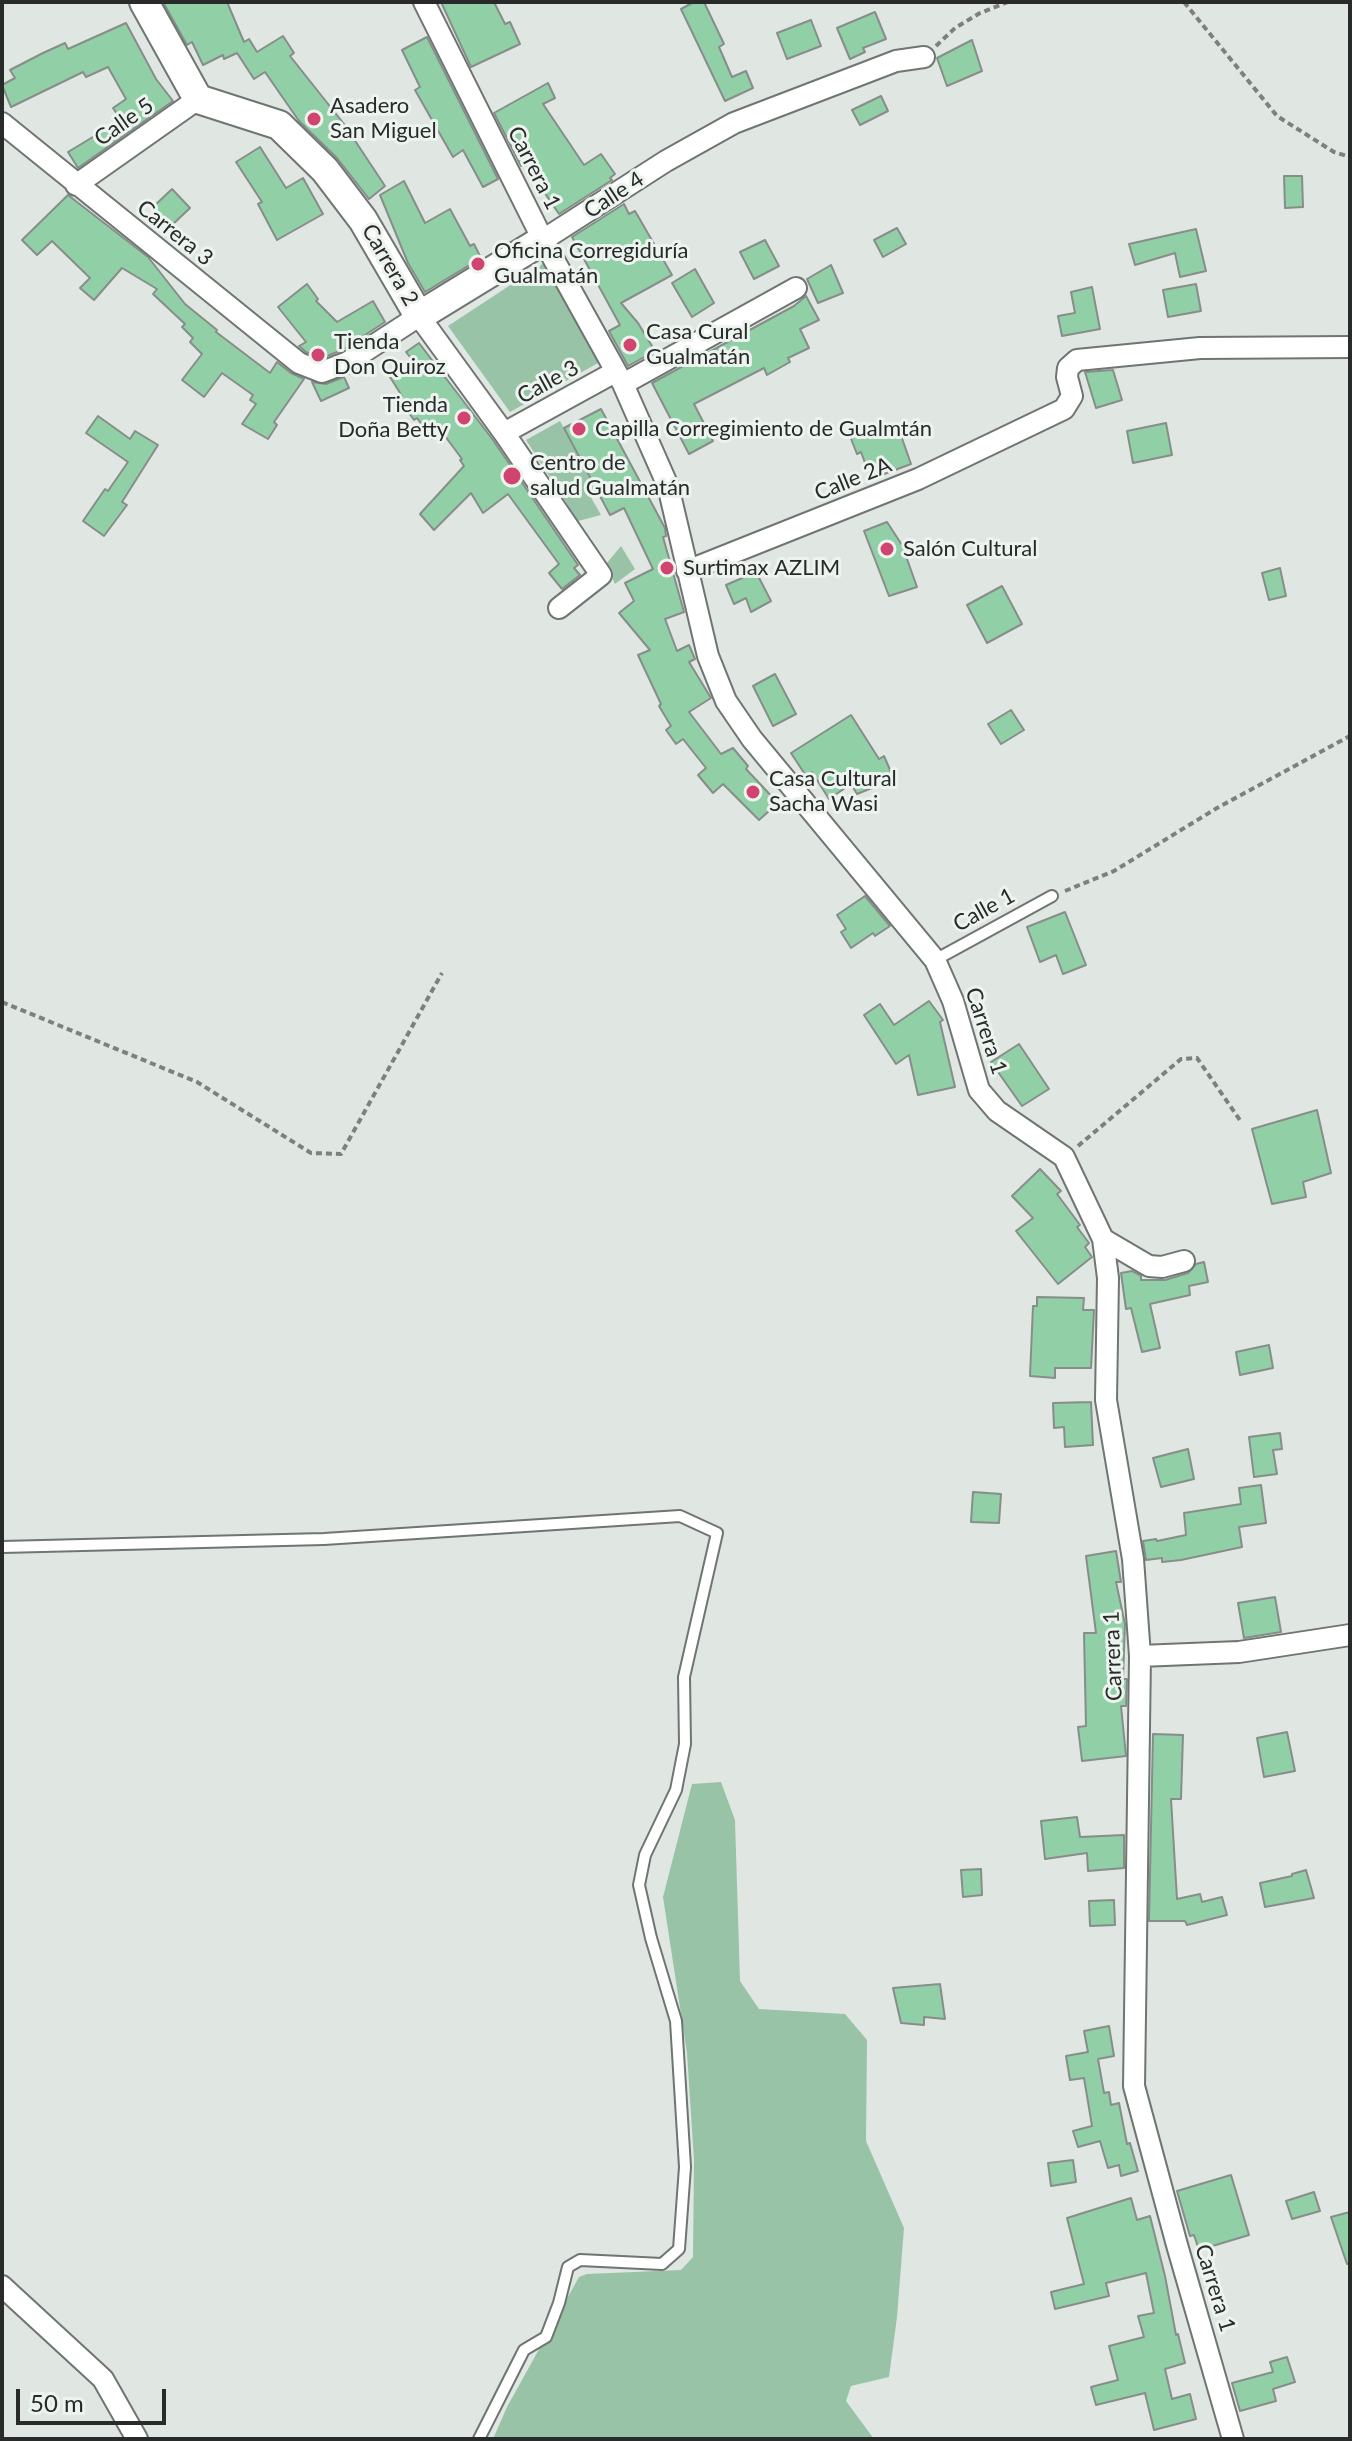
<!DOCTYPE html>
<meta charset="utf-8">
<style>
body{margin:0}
#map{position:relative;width:1352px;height:2441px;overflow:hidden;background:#e0e6e2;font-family:Lato,sans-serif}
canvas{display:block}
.frame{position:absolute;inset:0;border:4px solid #282b29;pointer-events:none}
.scale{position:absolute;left:16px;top:2389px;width:150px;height:36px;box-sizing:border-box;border:4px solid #282b29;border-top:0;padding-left:10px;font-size:24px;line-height:28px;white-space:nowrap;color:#282b29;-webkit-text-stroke:6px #edf4ef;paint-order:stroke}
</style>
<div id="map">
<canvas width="1352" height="2441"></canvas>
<div class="frame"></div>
<div class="scale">50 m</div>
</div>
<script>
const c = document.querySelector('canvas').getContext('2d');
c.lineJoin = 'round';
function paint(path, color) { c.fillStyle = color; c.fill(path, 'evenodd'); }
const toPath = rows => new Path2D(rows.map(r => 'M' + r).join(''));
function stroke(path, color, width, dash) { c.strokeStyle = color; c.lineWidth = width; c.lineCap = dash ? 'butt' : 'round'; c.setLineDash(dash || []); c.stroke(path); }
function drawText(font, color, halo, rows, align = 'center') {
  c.font = font + ' Lato,sans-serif'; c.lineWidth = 6; c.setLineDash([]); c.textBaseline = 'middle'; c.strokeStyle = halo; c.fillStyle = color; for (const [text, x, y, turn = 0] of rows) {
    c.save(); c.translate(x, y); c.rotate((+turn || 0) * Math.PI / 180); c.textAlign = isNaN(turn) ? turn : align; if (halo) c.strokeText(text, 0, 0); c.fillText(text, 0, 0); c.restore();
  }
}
paint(toPath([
 [547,261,600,362,510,412,448,326],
 [560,421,597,489,589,494,601,515,578,521,526,440],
 [621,546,635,569,615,584,606,564],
 [721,1782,735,1820,740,1981,759,2009,845,2014,867,2040,866,2141,904,2228,897,2317,889,2377,851,2386,846,2401,874,2439,493,2439,507,2407,579,2277,587,2274,681,2270,693,2257,694,2160,687,2053,663,1897,692,1784]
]), '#99c3a7');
const building = toPath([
 [163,2,227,2,244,42,249,39,257,52,283,36,294,53,290,56,344,124,385,186,369,199,337,158,299,121,265,72,254,79,237,53,224,59,223,55,203,65,192,42,187,45,163,2],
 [441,2,494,2,505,24,510,22,520,44,471,67,441,2],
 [694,2,704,2,724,44,719,47,732,77,746,71,753,88,725,101,681,9,694,2],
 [875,12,886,39,863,48,865,52,850,59,837,28,875,12],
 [811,20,821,46,787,59,777,33,811,20],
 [126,23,156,79,173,101,78,168,68,152,121,120,113,108,126,99,108,67,86,77,83,72,11,107,2,85,15,78,10,70,43,53,65,43,68,49,126,23],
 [427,37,498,179,483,187,463,150,453,157,415,90,420,87,402,50,427,37],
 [972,40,982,71,947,86,937,58,972,40],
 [548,83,555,98,543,104,584,165,601,154,615,174,610,178,612,180,559,214,525,164,521,166,494,113,548,83],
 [881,96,888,111,860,125,852,110,881,96],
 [260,147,286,188,303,178,323,214,277,240,258,204,262,202,236,162,260,147],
 [1284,176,1302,176,1303,207,1285,208,1284,176],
 [404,181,425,223,450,209,470,246,474,244,481,258,425,292,408,263,380,195,404,181],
 [172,189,190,208,171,226,153,207,172,189],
 [68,195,148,257,185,304,217,330,216,332,270,373,277,362,291,373,304,379,274,422,277,425,268,439,242,424,256,404,250,400,253,395,222,373,204,397,182,380,202,354,190,342,193,338,182,327,185,324,153,294,157,289,122,268,94,300,80,288,90,278,52,241,37,255,22,240,68,195],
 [624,204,629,214,635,211,672,275,621,303,638,323,655,351,628,366,609,331,620,325,572,237,624,204],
 [897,228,906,244,883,257,874,240,897,228],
 [1196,229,1206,271,1180,277,1175,253,1135,265,1129,244,1196,229],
 [765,240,779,266,754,279,740,252,765,240],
 [831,265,843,293,818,303,807,279,831,265],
 [695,269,714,303,692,317,672,283,695,269],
 [307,284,318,299,316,301,337,322,373,301,385,322,342,350,322,358,306,352,299,346,306,342,278,307,307,284],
 [1196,284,1201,311,1168,317,1163,290,1196,284],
 [1092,287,1100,329,1062,336,1058,316,1075,313,1071,292,1092,287],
 [806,296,819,320,800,329,809,348,788,358,790,362,767,375,764,368,694,404,713,441,689,454,652,383,794,306,806,296],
 [419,343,493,440,578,565,574,568,580,575,562,589,549,573,559,564,508,494,483,513,471,493,434,530,420,514,464,466,460,460,462,459,442,432,432,439,417,418,414,420,398,398,402,396,390,377,414,362,406,352,419,343],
 [1113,370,1122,400,1096,408,1085,372,1113,370],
 [344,377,349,388,321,401,312,382,326,384,344,377],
 [601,409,665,528,666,536,663,537,684,612,665,619,677,651,689,645,695,659,689,662,711,698,689,712,721,754,733,748,748,766,746,769,778,803,759,820,723,784,713,793,698,775,706,768,683,739,676,744,666,730,671,726,659,706,661,704,638,655,650,650,619,613,634,601,625,583,653,569,624,508,610,515,564,428,601,409],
 [98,416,130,439,135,431,158,445,122,502,127,505,104,536,83,521,105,489,108,491,128,462,86,433,98,416],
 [1166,423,1172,455,1133,463,1127,431,1166,423],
 [863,425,867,438,898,427,911,464,871,479,861,452,857,454,848,431,863,425],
 [887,522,902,545,917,587,889,596,864,531,887,522],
 [1280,568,1286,596,1269,600,1262,573,1280,568],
 [756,572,771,601,751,612,746,598,734,604,726,585,756,572],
 [1002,586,1022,624,987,643,967,605,1002,586],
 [775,674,796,714,773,726,753,686,775,674],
 [1011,710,1024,730,1001,744,988,724,1011,710],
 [851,715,879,759,884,756,894,779,857,794,851,784,829,799,812,772,806,776,791,753,851,715],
 [865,896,890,926,875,936,873,933,851,948,841,932,846,929,837,915,865,896],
 [1065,912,1086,965,1063,974,1056,955,1040,962,1027,927,1065,912],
 [929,1001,943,1020,940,1022,955,1087,918,1095,909,1055,896,1064,864,1015,880,1004,894,1025,929,1001],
 [1019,1044,1049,1089,1022,1106,991,1062,1019,1044],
 [1317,1110,1331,1173,1303,1182,1306,1197,1272,1204,1252,1129,1317,1110],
 [1040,1169,1061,1191,1057,1194,1080,1225,1077,1227,1089,1243,1085,1247,1092,1257,1058,1284,1016,1231,1033,1218,1012,1196,1040,1169],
 [1204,1262,1208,1282,1189,1286,1190,1295,1150,1304,1160,1348,1142,1352,1131,1308,1126,1309,1121,1273,1132,1271,1141,1276,1141,1280,1165,1280,1188,1273,1196,1264,1204,1262],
 [1037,1297,1084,1298,1083,1310,1094,1310,1091,1368,1055,1368,1055,1378,1030,1376,1033,1306,1037,1306,1037,1297],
 [1269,1345,1273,1368,1240,1375,1236,1352,1269,1345],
 [1091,1402,1093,1445,1065,1447,1064,1427,1054,1428,1053,1403,1091,1402],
 [1280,1433,1282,1449,1273,1450,1277,1474,1254,1477,1249,1437,1280,1433],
 [1188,1449,1194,1479,1161,1487,1153,1458,1188,1449],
 [1261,1485,1266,1523,1239,1527,1242,1547,1181,1560,1162,1562,1162,1558,1146,1560,1143,1541,1156,1539,1157,1541,1186,1535,1184,1513,1241,1504,1239,1488,1261,1485],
 [973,1492,1001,1494,999,1523,971,1522,973,1492],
 [1116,1551,1121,1582,1116,1582,1125,1624,1123,1679,1127,1679,1126,1706,1121,1706,1126,1756,1082,1761,1078,1727,1086,1726,1084,1633,1096,1633,1086,1556,1116,1551],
 [1275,1597,1281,1632,1244,1638,1238,1603,1275,1597],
 [1287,1732,1295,1771,1264,1777,1257,1738,1287,1732],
 [1153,1734,1183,1735,1181,1799,1171,1799,1177,1899,1200,1894,1202,1902,1222,1897,1227,1915,1187,1925,1185,1921,1149,1921,1153,1734],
 [1077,1817,1080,1837,1124,1835,1124,1868,1088,1871,1087,1853,1045,1859,1041,1821,1077,1817],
 [981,1869,982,1895,963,1897,961,1870,981,1869],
 [1306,1870,1314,1898,1265,1907,1260,1883,1292,1876,1292,1874,1306,1870],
 [1114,1900,1115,1925,1090,1926,1089,1901,1114,1900],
 [940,1984,945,2019,924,2017,924,2025,901,2023,893,1988,940,1984],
 [1109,2026,1114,2056,1098,2059,1104,2093,1109,2092,1111,2105,1119,2103,1127,2144,1130,2143,1138,2171,1121,2176,1119,2165,1108,2168,1100,2141,1078,2147,1073,2131,1092,2126,1084,2078,1070,2080,1066,2056,1088,2052,1084,2031,1109,2026],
 [1073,2160,1076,2182,1051,2186,1048,2163,1073,2160],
 [1231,2175,1249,2235,1199,2250,1194,2235,1190,2236,1177,2191,1231,2175],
 [1314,2192,1320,2211,1292,2219,1286,2201,1314,2192],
 [1131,2198,1137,2220,1150,2216,1165,2276,1176,2335,1178,2334,1185,2363,1165,2369,1172,2399,1190,2394,1196,2419,1154,2430,1145,2393,1096,2405,1091,2387,1118,2380,1109,2346,1144,2337,1138,2316,1154,2313,1146,2273,1106,2283,1109,2296,1055,2309,1051,2292,1084,2284,1067,2218,1131,2198],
 [1350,2212,1350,2263,1347,2264,1331,2217,1350,2212],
 [1287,2357,1295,2382,1273,2389,1276,2401,1240,2411,1232,2383,1273,2372,1270,2362,1287,2357]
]);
paint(building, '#91d0a7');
stroke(building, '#878e89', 2);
const lane = toPath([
 [935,960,1052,896],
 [2,1547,324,1539,680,1516,717,1533,684,1677,685,1744,676,1790,645,1855,639,1885,651,1938,676,2021,685,2167,679,2249,662,2264,580,2260,568,2267,559,2303,546,2337,524,2350,479,2439]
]);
const street = toPath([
 [424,2,543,240,623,384,668,486,708,656,726,701,752,739,935,960,953,1001,979,1090,997,1111,1064,1157,1103,1239,1108,1278,1106,1400,1133,1559,1140,1656,1134,2086,1177,2245,1233,2439],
 [2,123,299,363,322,372,348,362,419,316,504,433,601,575,559,608],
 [76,185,198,99],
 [543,240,666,161,734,123,896,61,924,57],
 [623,384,796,288],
 [504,433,615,372],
 [687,571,918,479,1064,409,1072,396,1067,377,1068,368,1077,360,1200,348,1350,347],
 [1103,1239,1149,1266,1162,1267,1184,1261],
 [1140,1656,1239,1652,1350,1635],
 [2,2286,103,2379,137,2439]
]);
const secondary = toPath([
 [144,2,198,99,279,125,325,170,363,220,419,316,543,240]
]);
stroke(lane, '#6f7571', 14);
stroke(street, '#6f7571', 24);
stroke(secondary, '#6f7571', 32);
stroke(toPath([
 [1184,2,1277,116,1334,152,1350,157],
 [936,46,955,28,980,13,1008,2],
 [1065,891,1114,871,1217,808,1350,736],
 [2,1002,197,1082,311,1153,341,1154,442,973],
 [1078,1146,1181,1059,1197,1058,1242,1123]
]), '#7d817e', 4, [6, 4]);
stroke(lane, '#fff', 10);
stroke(street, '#fff', 20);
stroke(secondary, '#fff', 28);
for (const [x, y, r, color] of [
 [314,119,8,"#d24470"],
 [478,264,8,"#d24470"],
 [630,345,8,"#d24470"],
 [318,355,8,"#d24470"],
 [464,418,8,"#d24470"],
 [579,429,8,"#d24470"],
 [512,476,10,"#d24470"],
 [887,549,8,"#d24470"],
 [667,568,8,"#d24470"],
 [753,792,8,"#d24470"]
]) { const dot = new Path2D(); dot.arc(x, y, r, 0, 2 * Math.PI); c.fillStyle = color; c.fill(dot); stroke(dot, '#edf4ef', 3); }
drawText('22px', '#282b29', '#edf4ef', [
 ["Asadero",330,106],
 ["San Miguel",330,131],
 ["Oficina Corregiduría",494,251],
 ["Gualmatán",494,276],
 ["Casa Cural",646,332],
 ["Gualmatán",646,357],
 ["Tienda",334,342],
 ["Don Quiroz",334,367],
 ["Tienda",448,405,"right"],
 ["Doña Betty",448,430,"right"],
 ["Capilla Corregimiento de Gualmtán",595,429],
 ["Centro de",530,463],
 ["salud Gualmatán",530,488],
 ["Salón Cultural",903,549],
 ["Surtimax AZLIM",683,568],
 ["Casa Cultural",769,779],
 ["Sacha Wasi",769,804]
], 'left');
drawText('22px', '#282b29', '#edf4ef', [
 ["Calle 5",124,122,-35],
 ["Carrera 1",534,168,63],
 ["Calle 4",614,195,-33],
 ["Carrera 3",175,233,39],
 ["Carrera 2",390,265,60],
 ["Calle 3",548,382,-29],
 ["Calle 2A",853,479,-22],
 ["Calle 1",984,910,-29],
 ["Carrera 1",986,1031,72],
 ["Carrera 1",1113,1656,-92],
 ["Carrera 1",1215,2288,73]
]);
</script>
